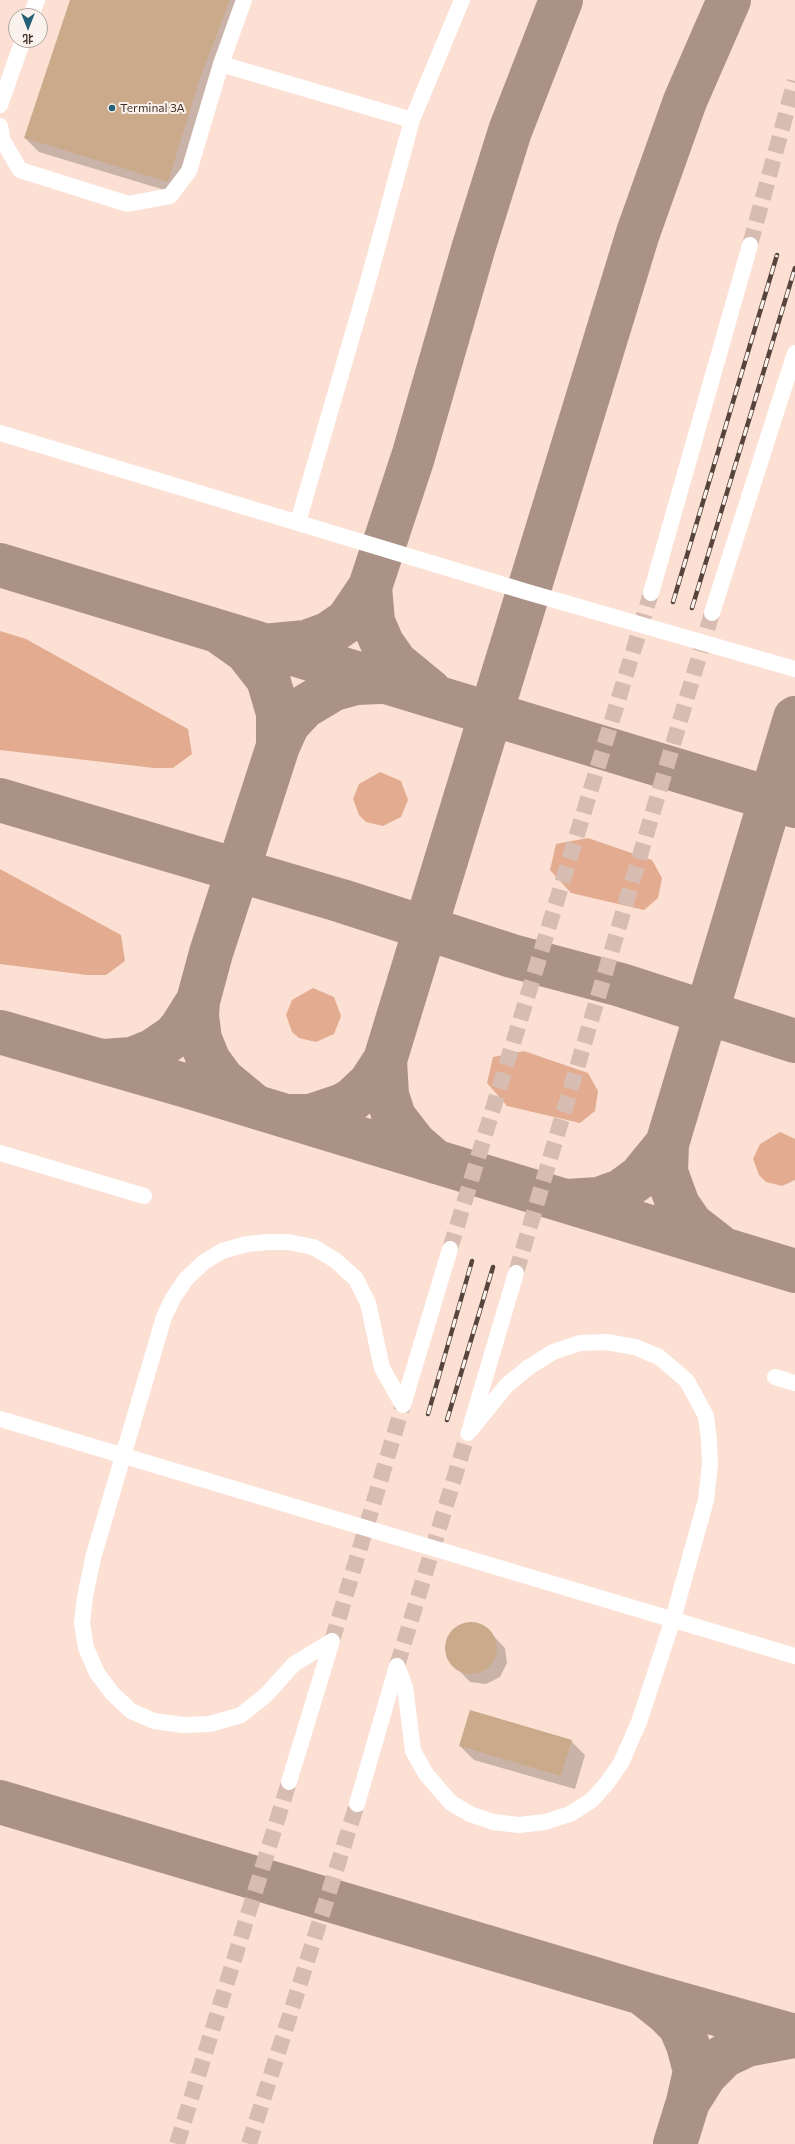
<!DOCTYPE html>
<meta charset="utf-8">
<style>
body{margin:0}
#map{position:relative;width:795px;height:2144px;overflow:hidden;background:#fce0d3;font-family:Commissioner,"Noto Sans SC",sans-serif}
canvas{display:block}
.north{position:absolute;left:8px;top:8px;width:40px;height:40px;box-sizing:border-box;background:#fbf2ed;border:1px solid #b1a59e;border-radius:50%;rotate:180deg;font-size:11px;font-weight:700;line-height:16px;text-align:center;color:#423128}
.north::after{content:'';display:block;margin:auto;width:14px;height:18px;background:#246077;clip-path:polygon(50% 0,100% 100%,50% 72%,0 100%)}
</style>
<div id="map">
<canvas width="795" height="2144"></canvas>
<div class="north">北</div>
</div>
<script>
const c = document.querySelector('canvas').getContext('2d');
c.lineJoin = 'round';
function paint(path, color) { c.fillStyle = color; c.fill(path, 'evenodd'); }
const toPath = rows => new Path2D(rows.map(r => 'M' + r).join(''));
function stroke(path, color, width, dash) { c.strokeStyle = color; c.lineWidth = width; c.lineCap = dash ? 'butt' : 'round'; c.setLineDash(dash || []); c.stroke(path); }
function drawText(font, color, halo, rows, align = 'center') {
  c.font = font + ' Commissioner,sans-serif'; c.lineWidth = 4; c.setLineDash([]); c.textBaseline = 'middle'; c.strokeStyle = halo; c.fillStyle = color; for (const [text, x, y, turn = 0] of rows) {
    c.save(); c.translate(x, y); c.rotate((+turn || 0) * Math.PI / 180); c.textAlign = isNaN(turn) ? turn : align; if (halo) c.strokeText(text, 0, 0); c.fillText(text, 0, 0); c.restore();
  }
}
paint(toPath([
 [0,631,26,639,188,729,192,754,173,768,154,768,0,750],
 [380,772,401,781,408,800,401,817,383,826,366,822,359,815,353,799,359,784],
 [588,838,652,860,662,878,658,898,644,910,571,893,550,870,556,844],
 [0,869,121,935,125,961,106,975,87,975,0,964],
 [313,988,334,997,341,1016,334,1034,316,1042,299,1038,292,1032,286,1015,292,1000],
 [524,1051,588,1073,598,1091,595,1111,580,1123,507,1106,487,1083,493,1057],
 [780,1132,795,1139,795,1180,782,1186,766,1182,759,1175,753,1159,760,1144]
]), '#e3ac90');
paint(toPath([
 [71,0,249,0,214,92,181,195,39,152,25,138],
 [475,1623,483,1625,505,1648,507,1663,500,1677,486,1684,470,1682,448,1659,446,1644,448,1636,459,1625],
 [571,1741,585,1755,575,1789,474,1760,460,1746]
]), '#0003');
stroke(toPath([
 [0,565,795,806],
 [370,587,373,622,382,643,396,663,430,691],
 [222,634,246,651,268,679,278,713,278,746],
 [273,645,306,642,328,634,347,621,370,587,413,457,474,246,510,131,561,0],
 [0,800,342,901,512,956,621,985,795,1041],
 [0,1032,187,1086,795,1271],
 [385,1060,387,1095,394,1117,415,1144,436,1162],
 [103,1061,132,1059,154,1050,173,1037,181,1028,198,1001],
 [252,1104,223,1080,209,1061,200,1039,197,1016,198,1001,211,953,278,746,288,724,304,707,334,689,356,683,381,682],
 [275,1113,287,1116,310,1116,343,1105,353,1099,370,1083,385,1060,638,233,685,101,729,0],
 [567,1201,599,1199,621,1191,640,1177,667,1144],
 [718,1245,691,1224,678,1205,666,1172,667,1144,795,718],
 [0,1802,642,1993,795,2036],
 [642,1993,666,2012,680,2026,688,2045,695,2071,688,2102,705,2075,724,2056,747,2045,794,2036],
 [675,2144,688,2102]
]), '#aa9287', 44);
paint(toPath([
 [70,0,230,0,200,78,168,182,24,138],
 '445 1648a26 26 0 1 1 52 0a26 26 0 1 1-52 0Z',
 [470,1710,572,1740,561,1776,459,1746]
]), '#caaa8a');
stroke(toPath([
 [750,245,795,81],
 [450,1249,651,593],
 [516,1273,712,613],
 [332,1641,403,1405],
 [397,1666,468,1433],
 [177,2144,289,1782],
 [249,2144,357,1804]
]), '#d7bdb1', 16, [16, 8]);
stroke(toPath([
 [31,16,37,0],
 [221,64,412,120],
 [0,105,23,40],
 [0,126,3,141,20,170,128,204,170,196,189,171,221,64,244,0],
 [0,433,527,592,795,669],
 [298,522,369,278,412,120,462,0],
 [651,593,750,245],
 [712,613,795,353],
 [0,1153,144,1196],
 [775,1377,795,1383],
 [403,1405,450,1249],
 [0,1419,795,1656],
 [471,1425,516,1273],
 [332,1641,294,1664,266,1695,241,1715,210,1724,183,1725,154,1721,131,1711,112,1693,97,1673,86,1648,82,1623,85,1597,93,1558,164,1317,173,1298,186,1279,204,1262,222,1251,247,1244,269,1242,288,1242,313,1247,335,1260,356,1279,368,1303,382,1368,403,1405],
 [397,1666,405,1687,413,1751,426,1774,451,1803,470,1814,493,1822,519,1825,545,1822,570,1814,592,1800,607,1783,621,1763,639,1722,673,1619,706,1500,710,1464,709,1440,706,1416,687,1381,672,1368,659,1357,635,1347,606,1342,580,1343,553,1352,529,1367,507,1385,468,1433],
 [289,1782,332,1641],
 [357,1804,397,1666]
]), '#fff', 16);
const rail = toPath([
 [673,602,777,255],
 [692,608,795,268],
 [428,1414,472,1261],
 [447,1420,493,1267]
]);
stroke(rail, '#57443b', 4.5);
stroke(rail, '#fbf2ed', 3, [9]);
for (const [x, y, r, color] of [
 [112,108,4,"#246077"]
]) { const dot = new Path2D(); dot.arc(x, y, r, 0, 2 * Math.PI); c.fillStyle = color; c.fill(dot); stroke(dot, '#fbf2ed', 1.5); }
drawText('12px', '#423128', '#fbf2ed', [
 ["Terminal 3A",120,108]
], 'left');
</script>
